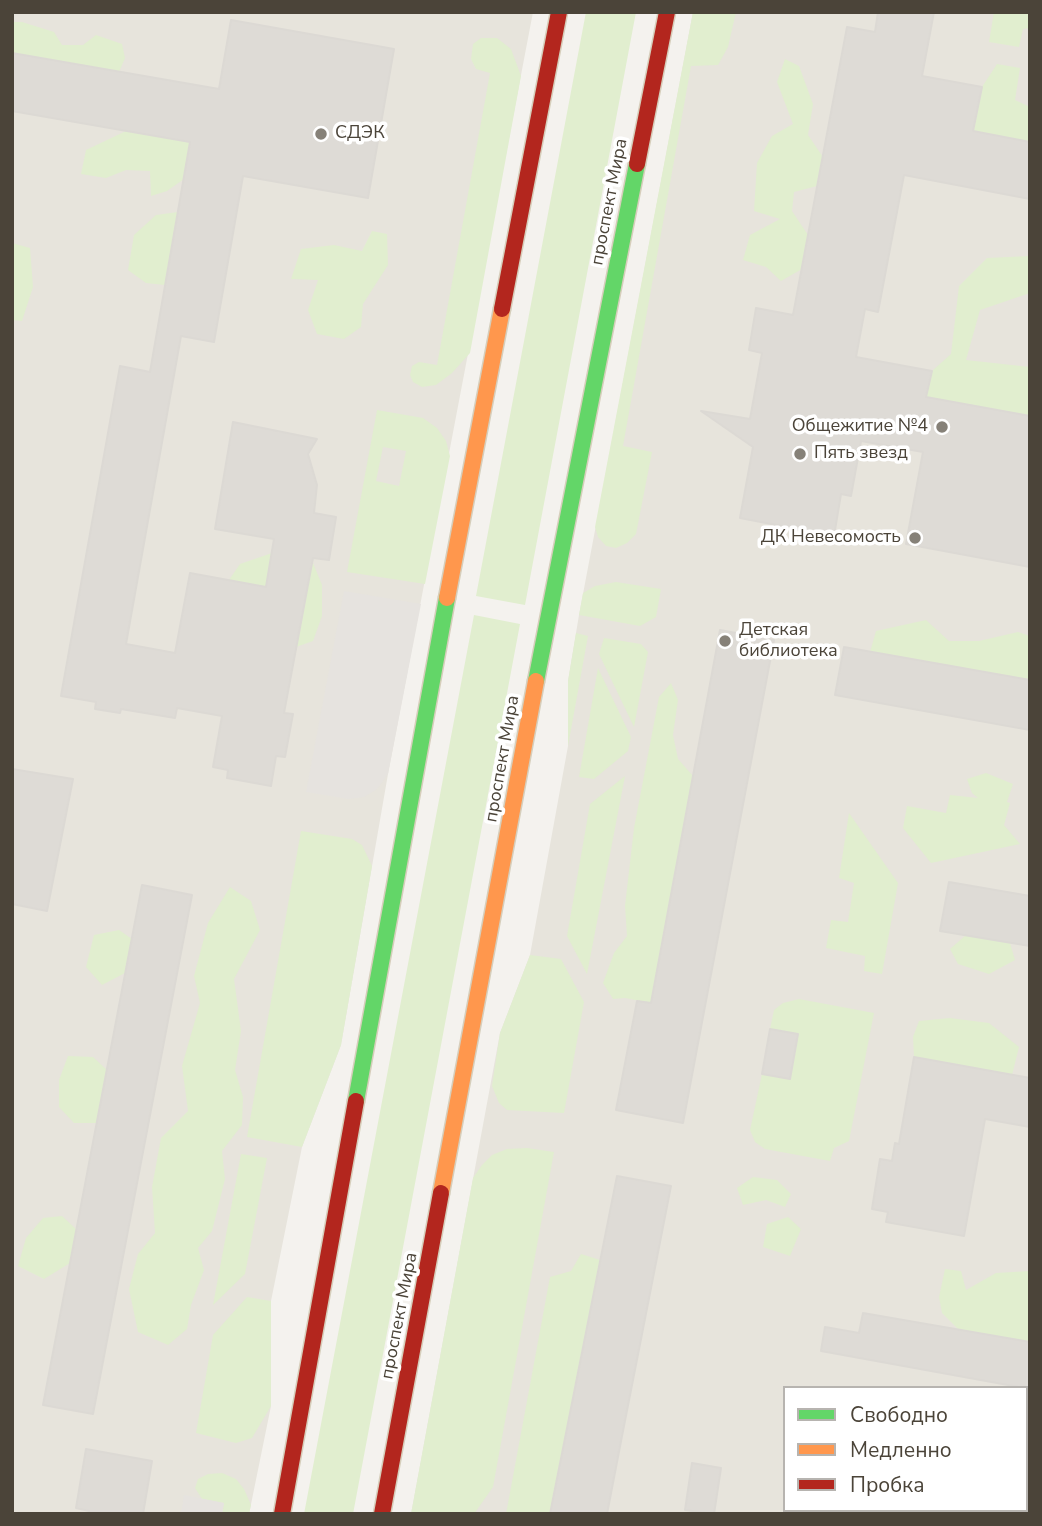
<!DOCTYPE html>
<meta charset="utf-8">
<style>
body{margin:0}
#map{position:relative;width:1042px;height:1526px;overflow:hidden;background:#f4f2ee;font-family:"Nunito Sans",sans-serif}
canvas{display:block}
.frame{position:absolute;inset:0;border:14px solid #4b4439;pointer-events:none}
.legend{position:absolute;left:783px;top:1386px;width:245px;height:126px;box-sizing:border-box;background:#fff;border:2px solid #b7b4b0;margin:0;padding:9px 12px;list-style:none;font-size:21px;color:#4b4439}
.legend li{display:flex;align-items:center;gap:14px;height:35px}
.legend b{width:35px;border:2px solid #b7b4b0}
</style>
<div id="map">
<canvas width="1042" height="1526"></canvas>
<div class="frame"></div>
<ul class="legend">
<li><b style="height:9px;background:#63d668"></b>Свободно</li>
<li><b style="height:9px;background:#ff974d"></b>Медленно</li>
<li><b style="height:9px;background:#b3261e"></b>Пробка</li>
</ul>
</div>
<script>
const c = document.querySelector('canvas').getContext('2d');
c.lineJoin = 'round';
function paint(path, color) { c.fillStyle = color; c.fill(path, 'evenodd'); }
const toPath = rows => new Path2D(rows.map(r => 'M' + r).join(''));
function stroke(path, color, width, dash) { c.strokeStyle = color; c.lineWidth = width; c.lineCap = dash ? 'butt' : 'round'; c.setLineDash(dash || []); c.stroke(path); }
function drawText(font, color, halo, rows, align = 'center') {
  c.font = font + ' "Nunito Sans",sans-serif'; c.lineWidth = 7; c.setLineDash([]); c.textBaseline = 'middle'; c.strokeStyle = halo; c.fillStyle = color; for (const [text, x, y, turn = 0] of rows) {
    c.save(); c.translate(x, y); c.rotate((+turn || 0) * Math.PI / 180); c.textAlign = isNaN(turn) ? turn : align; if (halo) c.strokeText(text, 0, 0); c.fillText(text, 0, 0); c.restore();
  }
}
paint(toPath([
 [12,12,533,12,388,774,341,1045,302,1147,271,1301,271,1406,249,1514,12,1514],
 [693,12,1030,12,1030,1514,411,1514,500,1033,530,955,568,746,568,681,579,615],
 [785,1388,1026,1388,1026,1510,785,1510]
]), '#e7e4dc');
paint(toPath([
 [586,12,636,12,525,605,476,596],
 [693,12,736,12,728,47,718,65,691,66,623,446,652,452,636,534,627,543,616,548,606,546,598,537,595,527],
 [994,12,1030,12,1030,28,1023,29,1019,47,989,42],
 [12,22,22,22,54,32,62,45,83,45,96,35,122,44,125,58,119,72,12,53],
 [481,38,497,38,511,49,521,76,470,353,452,373,436,385,422,387,413,382,410,375,412,366,419,362,437,365,490,73,476,69,471,59,473,44],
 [785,59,799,66,813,104,808,135,823,157,817,186,794,192,792,211,808,235,802,269,781,281,766,267,743,260,750,235,780,219,754,211,757,163,772,136,793,124,777,82],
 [997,64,1020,68,1015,100,1030,107,1030,142,973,131,982,87],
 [126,131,190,142,184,179,167,191,151,196,150,171,126,170,106,178,81,174,86,150],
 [178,212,165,285,146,283,128,270,134,235,156,215],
 [372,231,387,234,388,265,363,304,361,327,344,339,317,334,308,310,318,280,291,279,301,249,334,245,362,251],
 [12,243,30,248,33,287,22,321,12,320],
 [1030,256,1030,293,980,310,966,360,1030,367,1030,416,926,397,932,371,951,354,959,286,987,258],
 [377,410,423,418,437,428,446,441,450,456,425,584,347,572],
 [383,447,406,451,399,486,376,481],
 [272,553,311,558,322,585,322,616,313,641,296,647,306,594,229,580,240,564],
 [616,582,661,589,656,617,640,626,579,615,583,593,595,586],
 [474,615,520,624,353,1514,304,1514],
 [926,620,949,641,979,641,1018,632,1030,636,1030,680,870,652,876,631],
 [576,633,588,636,568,746,568,681],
 [604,638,641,644,648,652,634,727,599,654],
 [598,668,631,737,628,751,594,779,579,777],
 [671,683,678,700,673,735,678,759,693,776,651,1003,625,998,613,999,603,983,614,953,627,936,625,906,634,828,659,697],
 [986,773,1013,784,1007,802,1010,803,1004,825,1020,844,931,863,903,828,907,806,946,813,950,795,978,798,972,793,967,779],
 [625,776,587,974,567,936,590,804],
 [849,813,898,883,882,974,864,971,865,956,826,948,831,920,848,922,854,883,839,878],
 [301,831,352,839,362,845,372,866,341,1045,302,1147,247,1137],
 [230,887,251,901,260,930,234,979,241,1031,235,1070,243,1097,242,1125,222,1151,225,1179,212,1231,198,1248,204,1270,191,1305,187,1329,168,1345,138,1332,129,1289,138,1254,155,1233,152,1187,161,1138,188,1111,182,1066,200,1003,194,976,208,923],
 [119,930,132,939,125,973,102,985,86,967,94,935],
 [966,935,1010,943,1015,960,989,974,958,964,950,949],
 [530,955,561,959,584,1002,564,1113,507,1110,499,1103,492,1086,500,1033],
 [799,999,874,1013,849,1141,834,1148,830,1161,765,1149,755,1142,750,1130,762,1074,789,1079,797,1034,770,1029,774,1010,783,1003],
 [950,1018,989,1023,1019,1047,1012,1075,914,1057,913,1037,919,1021],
 [68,1056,93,1057,107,1070,97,1123,74,1123,59,1107,59,1080],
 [527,1148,554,1152,493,1487,474,1514,411,1514,473,1178,482,1165,492,1155,507,1149],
 [241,1154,267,1158,245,1274,213,1305],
 [753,1177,777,1180,791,1194,785,1207,766,1200,743,1205,737,1188],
 [62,1216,76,1229,70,1263,44,1279,18,1266,26,1238,43,1218],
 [788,1217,801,1229,790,1256,763,1247,767,1224],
 [581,1254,600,1260,550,1514,506,1514,550,1277,571,1271],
 [945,1269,961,1271,966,1290,996,1273,1030,1271,1030,1342,959,1330,942,1313,939,1297],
 [247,1297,271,1301,271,1406,252,1438,236,1443,196,1433,213,1335],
 [222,1473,236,1479,244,1489,251,1505,249,1514,222,1514,224,1503,202,1499,195,1488,198,1479,208,1474]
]), '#e1eecf');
paint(toPath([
 [344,591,421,604,388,774,377,789,364,797,348,799,306,792],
 [184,1495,224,1503,222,1514,181,1514]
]), '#e6e3df');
const building = toPath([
 [878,12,934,12,922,76,982,87,973,131,1030,142,1030,199,904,175,878,312,865,309,856,357,932,371,926,397,1030,416,1030,567,906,544,923,452,861,441,851,496,841,494,834,536,740,518,753,447,701,411,750,419,762,353,749,350,756,308,793,315,847,27,875,32,878,12],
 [231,20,394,49,368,198,243,176,214,342,181,336,126,644,175,653,190,573,266,587,274,539,215,529,233,422,317,439,308,454,317,485,314,513,336,517,329,560,313,558,284,713,293,714,285,757,276,756,271,786,227,778,228,770,213,767,222,716,177,708,175,718,121,709,120,713,95,709,96,702,61,696,120,366,150,372,190,142,12,111,12,53,219,89,231,20],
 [720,630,774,640,683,1123,616,1110,637,1001,651,1003,720,630],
 [844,647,1030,680,1030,730,835,695,844,647],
 [12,769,73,779,47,911,12,904,12,769],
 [949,882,1030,896,1030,946,940,931,949,882],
 [142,885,192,895,93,1414,43,1405,142,885],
 [770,1029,798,1034,790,1079,762,1074,770,1029],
 [914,1057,1030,1078,1030,1127,985,1119,964,1236,886,1222,888,1212,872,1209,880,1159,892,1161,895,1143,899,1144,914,1057],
 [617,1176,671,1186,622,1436,607,1514,550,1514,617,1176],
 [863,1313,1030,1342,1030,1389,821,1351,825,1327,859,1333,863,1313],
 [86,1449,152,1461,143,1514,89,1514,89,1511,76,1508,86,1449],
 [692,1463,721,1468,714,1514,685,1510,692,1463]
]);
paint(building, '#dedbd6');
stroke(building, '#dcd9d4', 2);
const fast = toPath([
 [536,681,637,164],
 [356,1101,447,598]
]);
const slow = toPath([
 [447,598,502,309],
 [441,1193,536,681]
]);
const jam = toPath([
 [637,164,667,12],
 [502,309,559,12],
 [282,1514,356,1101],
 [382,1514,441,1193]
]);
stroke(fast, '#d6cebb', 19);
stroke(slow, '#d6cebb', 19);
stroke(jam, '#d6cebb', 19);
stroke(fast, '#63d668', 16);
stroke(slow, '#ff974d', 16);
stroke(jam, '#b3261e', 16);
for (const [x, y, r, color] of [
 [321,134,7,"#868178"],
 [942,427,7,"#868178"],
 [800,454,7,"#868178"],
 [915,538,7,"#868178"],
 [725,641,7,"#868178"]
]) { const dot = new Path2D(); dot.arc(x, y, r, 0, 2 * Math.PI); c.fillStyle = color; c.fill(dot); stroke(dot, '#fff', 2.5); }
drawText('18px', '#4b4439', '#fff', [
 ["СДЭК",335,134],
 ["Общежитие №4",928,427,"right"],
 ["Пять звезд",814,454],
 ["ДК Невесомость",901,538,"right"],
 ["Детская",739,631],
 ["библиотека",739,652]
], 'left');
drawText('18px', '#4b4439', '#fff', [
 ["проспект Мира",610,202,-79],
 ["проспект Мира",503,759,-80],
 ["проспект Мира",400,1316,-79]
]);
</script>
